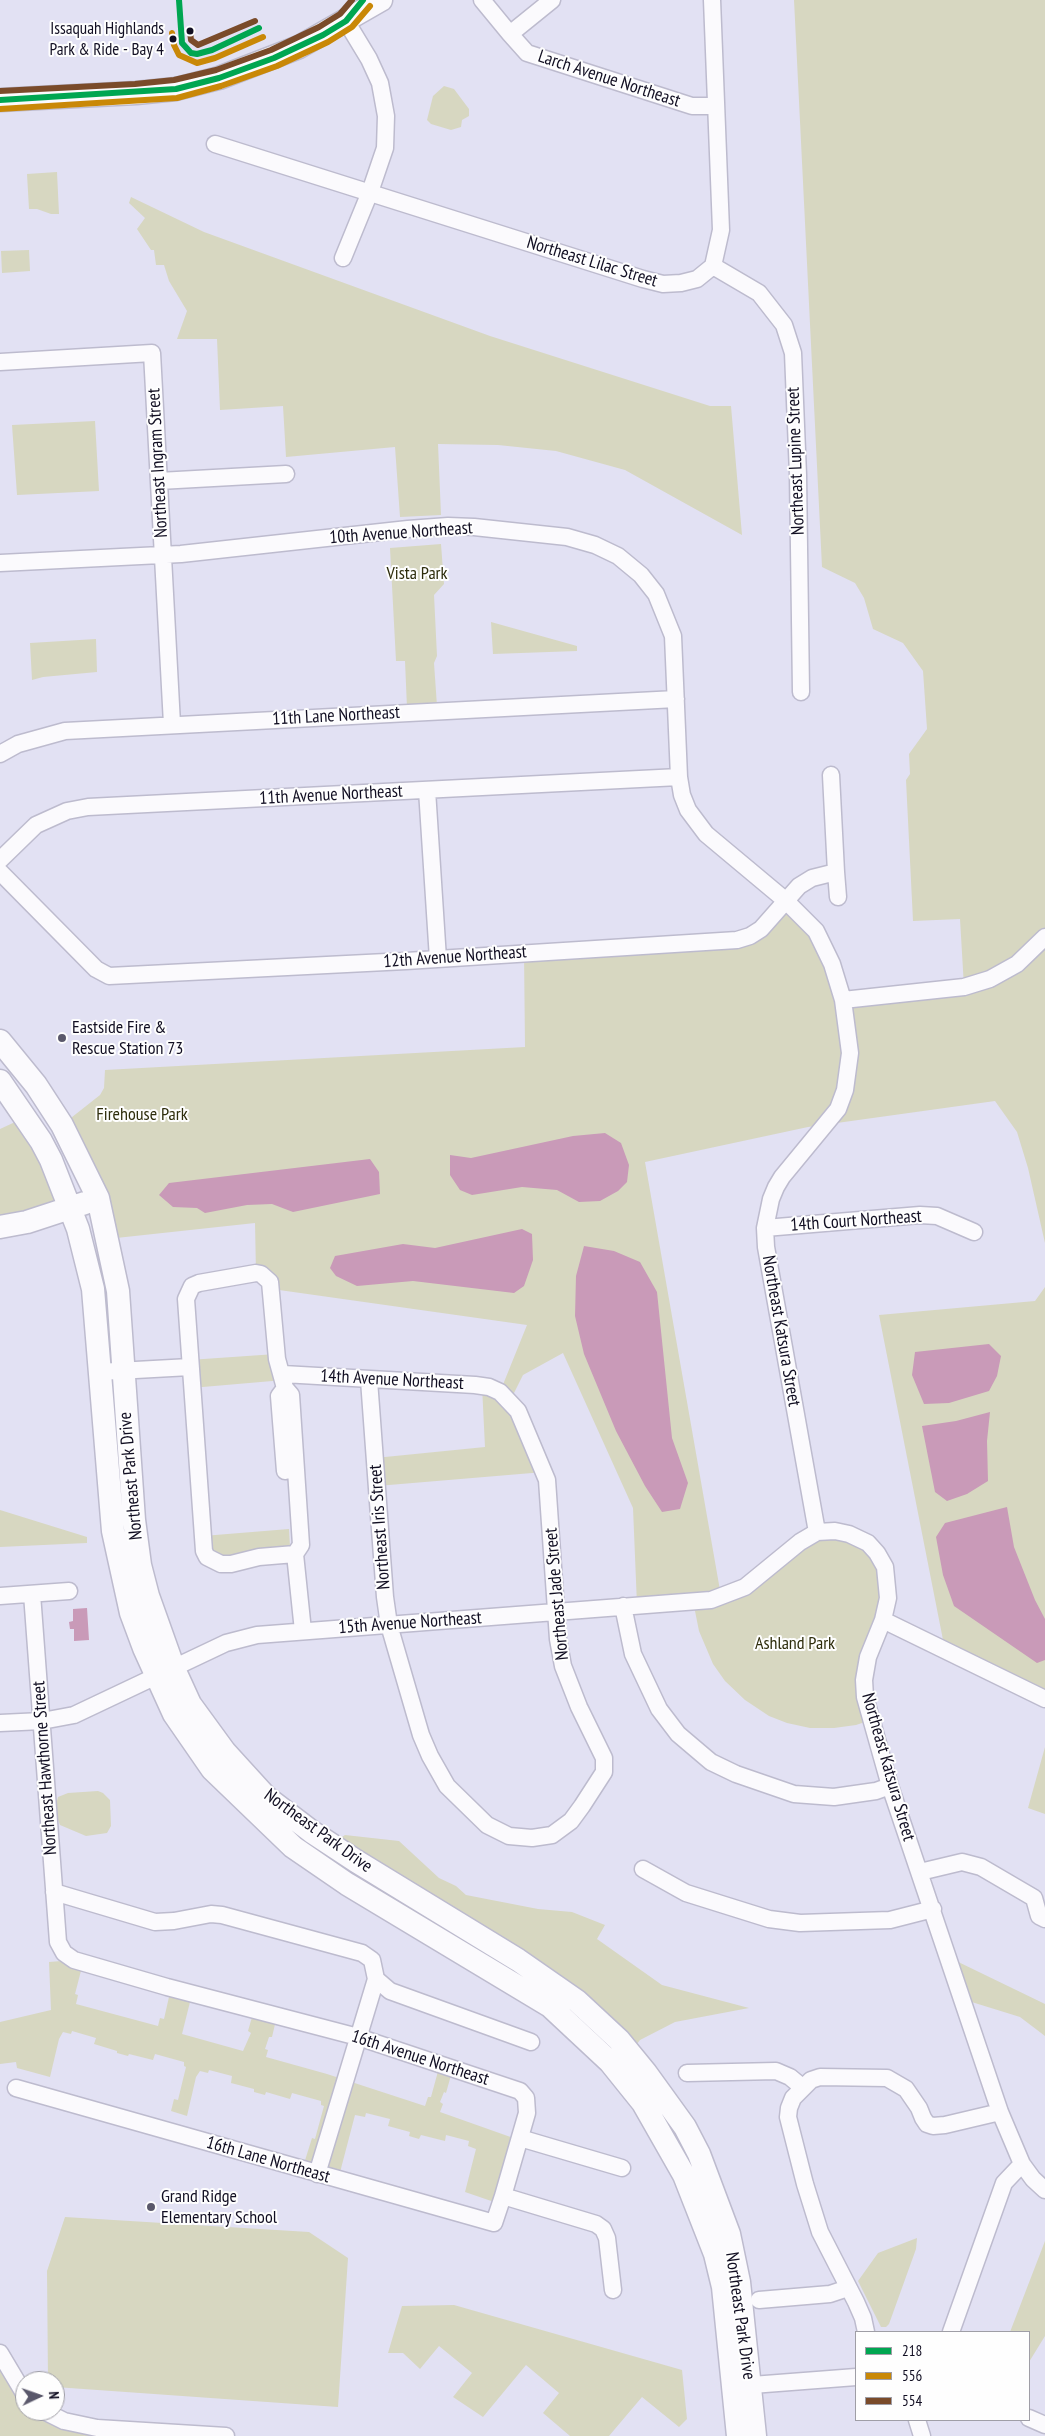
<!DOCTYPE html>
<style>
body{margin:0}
#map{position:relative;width:1045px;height:2436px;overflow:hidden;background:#e2e1f3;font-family:"PT Sans Narrow",sans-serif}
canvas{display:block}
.legend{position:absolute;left:855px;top:2331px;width:175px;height:90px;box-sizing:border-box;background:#fefefe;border:1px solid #9f9ea6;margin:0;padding:6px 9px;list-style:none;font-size:15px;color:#110e22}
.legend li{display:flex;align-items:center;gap:10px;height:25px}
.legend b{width:25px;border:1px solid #9f9ea6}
.north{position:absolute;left:15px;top:2371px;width:50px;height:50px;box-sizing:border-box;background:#fefefe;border:1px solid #9f9ea6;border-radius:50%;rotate:87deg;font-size:14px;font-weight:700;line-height:20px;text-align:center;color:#110e22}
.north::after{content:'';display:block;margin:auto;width:18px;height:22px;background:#5a586b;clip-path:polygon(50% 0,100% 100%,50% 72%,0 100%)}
</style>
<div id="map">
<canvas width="1045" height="2436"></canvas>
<ul class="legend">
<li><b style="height:6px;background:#00a651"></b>218</li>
<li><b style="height:6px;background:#c98807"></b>556</li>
<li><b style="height:6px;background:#7a4b2a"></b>554</li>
</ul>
<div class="north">N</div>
</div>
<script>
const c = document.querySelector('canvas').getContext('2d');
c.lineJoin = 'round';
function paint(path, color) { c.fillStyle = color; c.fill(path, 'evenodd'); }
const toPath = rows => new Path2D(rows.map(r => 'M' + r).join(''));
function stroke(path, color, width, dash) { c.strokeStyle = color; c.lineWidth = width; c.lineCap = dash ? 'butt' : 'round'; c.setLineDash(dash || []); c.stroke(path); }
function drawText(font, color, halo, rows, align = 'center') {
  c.font = font + ' "PT Sans Narrow",sans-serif'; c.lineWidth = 4; c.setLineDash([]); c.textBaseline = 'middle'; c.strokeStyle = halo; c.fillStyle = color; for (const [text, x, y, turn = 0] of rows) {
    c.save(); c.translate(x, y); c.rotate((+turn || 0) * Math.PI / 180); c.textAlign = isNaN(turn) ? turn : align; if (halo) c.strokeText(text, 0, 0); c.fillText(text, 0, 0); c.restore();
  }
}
paint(toPath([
 [794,0,1045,0,1045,1243,1028,1168,1017,1132,995,1101,808,1127,645,1162,721,1596,817,1532,868,1543,887,1583,868,1658,871,1720,856,1725,834,1728,810,1728,787,1723,769,1716,745,1700,725,1681,713,1664,699,1631,693,1601,637,1605,633,1508,563,1353,523,1375,510,1401,544,1472,377,1486,375,1458,485,1447,482,1386,500,1392,527,1325,272,1289,256,1273,255,1223,107,1239,62,1125,100,1095,104,1088,105,1070,525,1047,524,953,737,940,785,900,804,918,843,1000,964,987,960,919,913,921,906,780,910,774,909,754,927,729,923,671,903,643,873,629,864,598,855,583,822,567],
 [444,86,454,89,469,109,469,116,462,120,461,127,451,130,431,124,427,120,433,96],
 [57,172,59,214,51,214,37,209,29,209,27,174],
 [131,197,204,232,490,336,710,406,731,406,742,535,625,470,556,451,498,445,438,444,441,515,400,517,395,447,286,457,283,406,220,410,217,339,177,339,187,311,169,281,164,265,156,265,154,250,151,250,137,229,145,218,129,203],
 [29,250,30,271,2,273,1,251],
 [95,421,99,491,17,495,12,425],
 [441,544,444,584,434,595,437,656,434,663,437,706,407,708,405,661,396,661,390,548],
 [491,622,577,646,577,651,493,654],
 [96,639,97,672,43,677,32,680,30,643],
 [26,1117,71,1209,0,1227,0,1129],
 [1045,1287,1045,1699,945,1650,879,1315,1035,1301],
 [276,1354,284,1380,191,1388,189,1360],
 [0,1510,87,1537,87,1543,0,1547],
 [289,1529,290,1547,221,1564,203,1536],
 [1045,1747,1045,1814,1028,1808],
 [98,1791,103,1793,110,1800,111,1826,107,1833,86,1836,60,1825,57,1817,56,1804,58,1797,68,1793],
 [345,1835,399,1841,439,1878,456,1886,466,1895,538,1909,572,1912,605,1925,597,1939,662,1985,749,2008,675,2022,640,2040,630,2053,619,2040,331,1844],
 [948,1957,1045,2004,1045,2036,1020,2017,962,1999],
 [74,1960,83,1963,75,1994,78,1995,76,2004,158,2026,160,2018,164,2019,171,1988,192,1994,182,2034,243,2051,251,2033,248,2031,254,2010,277,2016,272,2037,269,2037,265,2049,268,2050,266,2057,327,2074,425,2106,428,2097,431,2097,440,2064,453,2068,446,2093,444,2092,440,2102,443,2104,440,2112,519,2140,500,2204,465,2192,476,2149,468,2146,469,2141,446,2135,445,2141,421,2135,419,2139,409,2136,410,2132,388,2126,390,2119,366,2113,365,2117,355,2115,338,2180,302,2170,312,2138,315,2139,324,2106,321,2105,321,2101,292,2093,290,2099,266,2092,265,2095,254,2092,254,2089,231,2083,232,2076,209,2070,208,2073,200,2071,196,2077,187,2116,171,2111,174,2099,178,2100,186,2067,184,2066,184,2062,155,2054,153,2060,129,2054,128,2056,117,2053,117,2051,94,2044,96,2038,72,2031,71,2034,63,2032,59,2039,50,2077,17,2068,16,2062,0,2064,0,2022,51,2010,49,1962],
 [65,2217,309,2232,348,2258,338,2407,55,2387,55,2381,48,2381,47,2271],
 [917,2238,916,2249,889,2324,886,2327,881,2327,858,2281,878,2253],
 [1045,2241,1045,2336,1029,2362,1029,2332,1010,2332],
 [454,2305,682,2370,687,2419,679,2427,642,2397,609,2436,570,2436,543,2413,559,2393,526,2365,483,2417,453,2397,472,2373,439,2346,420,2369,403,2353,388,2353,402,2306],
 [0,2353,25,2395,25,2411,44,2411,64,2421,226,2436,0,2436]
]), '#d7d7c1');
paint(toPath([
 [605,1133,621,1143,629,1165,627,1182,618,1191,600,1201,579,1202,557,1190,522,1187,472,1195,460,1190,450,1175,450,1155,471,1158,573,1136],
 [370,1159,379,1172,380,1194,293,1212,272,1204,247,1205,205,1213,197,1208,173,1207,159,1195,169,1183],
 [522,1229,532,1234,533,1260,524,1286,514,1293,413,1281,357,1286,336,1276,330,1268,335,1256,403,1244,435,1248],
 [584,1246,614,1251,640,1262,657,1292,672,1438,688,1483,680,1509,662,1512,645,1486,616,1431,584,1354,575,1316,576,1276],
 [989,1344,1001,1356,997,1376,989,1391,949,1403,924,1404,912,1375,915,1352],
 [990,1412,987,1441,988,1481,967,1494,947,1501,935,1492,922,1426,956,1421],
 [1007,1507,1014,1547,1035,1600,1045,1619,1045,1660,1037,1663,954,1606,943,1575,936,1537,945,1523],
 [87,1608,89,1640,74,1641,74,1629,70,1629,69,1622,73,1621,73,1609]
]), '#c99ab8');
const street = toPath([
 [482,0,510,34],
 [552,0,510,34,527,53,692,106,715,106],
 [215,144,643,279,663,284,681,283,697,279,713,266,721,230,712,0],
 [343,258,370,192,385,148,386,116,380,83,369,59,346,21],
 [713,266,759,293,784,325,793,353,798,475,801,692],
 [0,362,152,353,172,724],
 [159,481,286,474],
 [0,563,181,554,408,529,448,526,474,527,567,537,595,545,618,556,641,575,656,594,673,636,679,777,682,795,688,810,706,834,785,900,816,931,832,964,843,1000,850,1053,845,1090,838,1109,782,1177,776,1187,771,1199,765,1228,766,1247,817,1532,835,1531,849,1534,868,1543,877,1553,885,1567,888,1598,883,1620,868,1657,864,1680,865,1697,890,1786,1000,2112,1022,2164,1033,2179,1045,2190],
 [0,754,18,744,65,731,676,699],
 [427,790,438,959],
 [0,860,36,825,67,811,88,807,679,777],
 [0,872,96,969,109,976,406,961,737,940,750,936,761,929,799,886,812,878,836,872,831,775],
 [836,872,838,897],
 [843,1000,964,987,990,979,1017,964,1045,937],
 [765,1228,920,1215,937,1216,974,1232],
 [99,1372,190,1367],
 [283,1374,475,1385,489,1387,500,1392,518,1411,547,1480,558,1639,563,1666,579,1707,604,1758,604,1772,582,1806,571,1821,552,1835,532,1838,509,1836,487,1825,447,1786,430,1756,421,1735,389,1625,385,1597,369,1380],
 [285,1471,279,1396,285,1388],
 [295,1554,259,1557,231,1564,221,1564,207,1557,204,1551,186,1299,192,1286,199,1283,256,1273,261,1274,270,1282,277,1359,285,1388,291,1395,301,1545,295,1554,303,1631],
 [32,1594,58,1942,64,1953,74,1960,167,1987,358,2037,520,2091,526,2098,527,2113,503,2196,596,2224,603,2229,607,2238,613,2290],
 [0,1596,69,1591],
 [623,1606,633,1654,659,1709,678,1734,711,1762,736,1774,794,1794,834,1797,876,1791,890,1786],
 [883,1620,1045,1699],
 [0,1723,42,1721,74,1715,226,1643,257,1635,711,1600,745,1587,800,1542,817,1532],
 [643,1869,686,1893,769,1919,800,1923,890,1920,933,1909],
 [920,1872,962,1862,981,1867,1034,1898,1039,1916,1045,1919],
 [54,1892,155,1922,174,1921,211,1914,222,1915,362,1953,372,1960,376,1979,317,2174],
 [376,1979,390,1991,531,2042],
 [687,2073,776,2071,790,2077,802,2087],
 [16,2088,494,2223,503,2196],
 [520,2138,622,2168],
 [759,2300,830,2294,848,2288],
 [866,2332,863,2318,856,2302,820,2232,805,2184,788,2117,789,2108,793,2098,811,2080,820,2077,887,2078,906,2089,919,2108,923,2118,927,2124,933,2126,945,2125,1000,2112],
 [951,2332,1004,2183,1022,2164],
 [0,2353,25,2395],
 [739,2386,856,2377],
 [44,2411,64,2421,97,2428,226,2436],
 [1029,2418,1045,2425],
 [917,2420,922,2436]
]);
const secondary = toPath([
 [0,100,136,93,176,89,219,78,299,47,381,0],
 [0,1041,36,1085,62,1125,98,1198,118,1291,134,1520,140,1565,148,1596,174,1669,190,1704,225,1752,266,1797,312,1832,356,1861,518,1960,577,2001,619,2040,646,2073,685,2127,699,2154,729,2234,739,2282,755,2436],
 [0,1081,41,1141,51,1160,78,1229,93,1289,113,1531,131,1613,144,1648,174,1714,212,1769,293,1847,347,1884,550,2006,610,2062,643,2103,684,2175,715,2254,723,2287,738,2436],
 [0,1227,27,1222,85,1203]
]);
stroke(street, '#bdbbce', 19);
stroke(secondary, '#bdbbce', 25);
stroke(street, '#fbfafd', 16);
stroke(secondary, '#fbfafd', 22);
stroke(toPath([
 [179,0,182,43,191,53,197,54,212,50,259,28],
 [0,100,176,89,219,78,274,58,323,35,346,21,363,0]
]), '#00a651', 6);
stroke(toPath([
 [172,33,174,45,179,55,197,63,215,58,263,37],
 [0,109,177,98,221,86,277,66,328,42,352,27,370,6]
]), '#c98807', 6);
stroke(toPath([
 [190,31,191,40,198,45,255,21],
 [0,91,135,84,174,80,216,70,271,50,319,27,340,14,352,0]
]), '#7a4b2a', 6);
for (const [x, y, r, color] of [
 [190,31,4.5,"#110e22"],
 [173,39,4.5,"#110e22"],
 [62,1038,5,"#5a586b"],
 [151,2207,5,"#5a586b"]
]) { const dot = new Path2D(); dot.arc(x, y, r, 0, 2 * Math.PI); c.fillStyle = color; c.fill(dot); stroke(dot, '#fefefe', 2); }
drawText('17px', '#110e22', '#fefefe', [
 ["Issaquah Highlands",164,29],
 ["Park & Ride - Bay 4",164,50]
], 'right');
drawText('18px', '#110e22', '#fefefe', [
 ["Larch Avenue Northeast",609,79,18],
 ["Northeast Lilac Street",592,262,17],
 ["Northeast Lupine Street",796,461,-92],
 ["Northeast Ingram Street",158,463,-93],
 ["10th Avenue Northeast",401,533,-4],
 ["11th Lane Northeast",336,716,-3],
 ["11th Avenue Northeast",331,795,-3],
 ["12th Avenue Northeast",455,957,-4],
 ["14th Court Northeast",856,1221,-4],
 ["Northeast Katsura Street",781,1331,80],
 ["14th Avenue Northeast",392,1380,3],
 ["Northeast Park Drive",131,1476,-95],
 ["Northeast Iris Street",380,1527,-94],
 ["Northeast Jade Street",557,1594,-95],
 ["15th Avenue Northeast",410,1623,-4],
 ["Northeast Katsura Street",888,1767,74],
 ["Northeast Hawthorne Street",45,1768,-94],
 ["Northeast Park Drive",318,1831,36],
 ["16th Avenue Northeast",420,2058,18],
 ["16th Lane Northeast",268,2160,16],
 ["Northeast Park Drive",740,2316,82]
]);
drawText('18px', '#2e2d0c', '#fefefe', [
 ["Vista Park",417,574],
 ["Firehouse Park",142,1115],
 ["Ashland Park",795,1644]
]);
drawText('18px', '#110e22', '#fefefe', [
 ["Eastside Fire &",72,1028],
 ["Rescue Station 73",72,1049],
 ["Grand Ridge",161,2197],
 ["Elementary School",161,2218]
], 'left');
</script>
